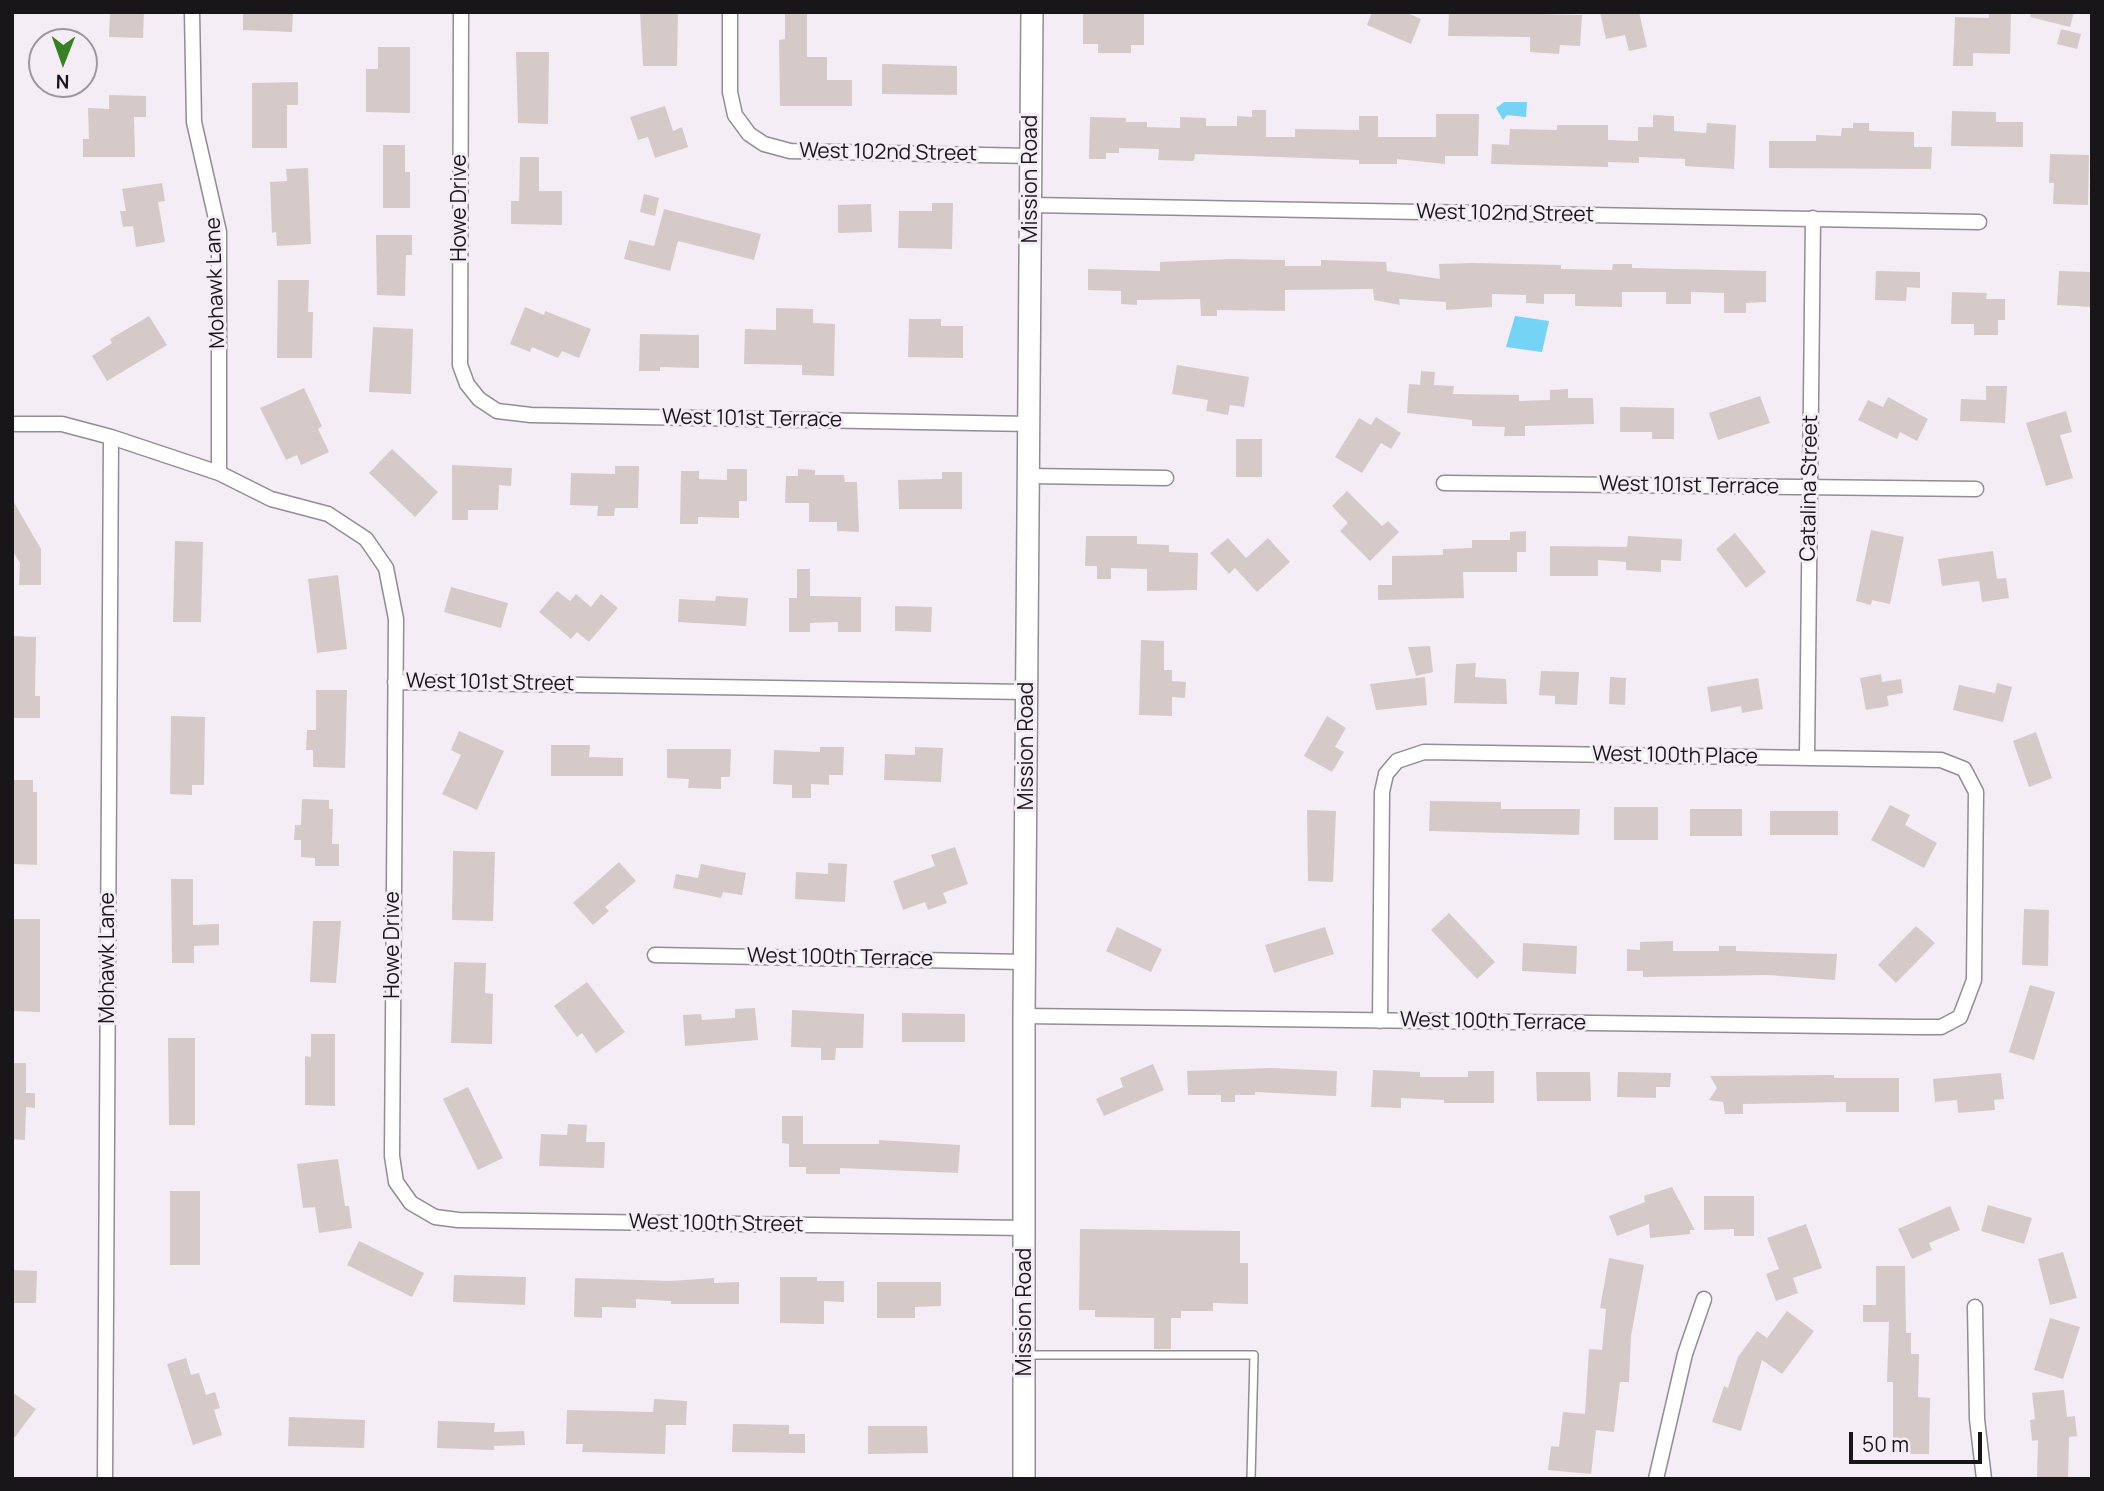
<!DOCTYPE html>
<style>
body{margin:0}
#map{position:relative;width:2104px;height:1491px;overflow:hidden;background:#f4edf6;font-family:Manrope,sans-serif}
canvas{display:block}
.frame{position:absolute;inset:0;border:14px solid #191619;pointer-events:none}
.north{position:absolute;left:28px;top:28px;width:70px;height:70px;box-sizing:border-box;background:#f4edf6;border:2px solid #9c979e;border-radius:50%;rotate:181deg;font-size:19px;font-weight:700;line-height:28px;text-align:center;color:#191619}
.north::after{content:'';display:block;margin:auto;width:24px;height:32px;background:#397f23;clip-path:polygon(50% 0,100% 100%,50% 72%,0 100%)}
.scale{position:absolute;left:1849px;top:1432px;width:133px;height:32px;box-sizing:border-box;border:4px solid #191619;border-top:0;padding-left:9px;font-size:21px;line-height:24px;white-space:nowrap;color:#191619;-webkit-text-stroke:5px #f4edf6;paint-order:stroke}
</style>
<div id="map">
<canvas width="2104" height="1491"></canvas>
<div class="frame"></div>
<div class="north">N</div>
<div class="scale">50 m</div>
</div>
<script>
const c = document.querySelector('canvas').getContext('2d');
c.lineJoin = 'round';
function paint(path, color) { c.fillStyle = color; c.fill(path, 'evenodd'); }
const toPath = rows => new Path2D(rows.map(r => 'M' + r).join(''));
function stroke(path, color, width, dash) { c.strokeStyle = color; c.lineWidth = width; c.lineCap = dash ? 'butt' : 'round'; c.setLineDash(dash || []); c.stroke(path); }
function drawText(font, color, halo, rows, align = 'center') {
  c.font = font + ' Manrope,sans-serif'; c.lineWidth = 6; c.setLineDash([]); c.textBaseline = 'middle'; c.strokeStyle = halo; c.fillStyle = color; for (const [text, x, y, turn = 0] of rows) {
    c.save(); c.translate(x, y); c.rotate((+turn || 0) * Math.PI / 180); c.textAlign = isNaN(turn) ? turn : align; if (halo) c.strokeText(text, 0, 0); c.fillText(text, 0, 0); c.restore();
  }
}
paint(toPath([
 [1504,102,1527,102,1526,117,1507,115,1503,120,1496,108],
 [1515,316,1549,321,1542,352,1506,347]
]), '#75d3f6');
paint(toPath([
 [110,12,144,12,143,38,109,37],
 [243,12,293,12,292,32,243,30],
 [640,12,678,12,677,66,643,66],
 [785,12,807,12,807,57,827,57,827,80,852,80,852,106,780,106,779,40,785,39],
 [1083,12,1144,12,1144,45,1131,45,1131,53,1098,53,1098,44,1083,44],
 [1372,12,1405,12,1421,19,1411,44,1367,25],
 [1449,12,1582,15,1580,46,1560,45,1559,54,1530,52,1530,37,1448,36],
 [1600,12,1639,12,1647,47,1629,51,1625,35,1606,39],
 [1989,12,2011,12,2010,54,1973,53,1973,66,1953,66,1955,17,1989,18],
 [2031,12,2074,12,2070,27,2030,17],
 [2061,29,2081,34,2077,49,2057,44],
 [378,47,410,47,410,113,366,112,366,69,378,69],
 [516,52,549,52,548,124,518,123],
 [882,64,957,66,957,95,882,94],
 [298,82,298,105,287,105,287,148,252,148,252,83],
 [109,95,146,96,146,117,134,117,135,157,83,157,83,139,89,139,88,108,109,109],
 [665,106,673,131,682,127,688,147,655,158,648,137,638,140,630,117],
 [1252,110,1266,110,1266,137,1295,137,1295,129,1359,130,1359,116,1378,116,1378,137,1436,137,1436,114,1479,114,1478,156,1445,156,1445,164,1397,159,1397,164,1359,164,1359,160,1195,154,1194,161,1158,160,1159,149,1119,148,1119,153,1106,153,1106,159,1089,159,1090,117,1126,118,1126,122,1147,122,1147,127,1180,128,1180,117,1206,118,1206,126,1237,126,1237,116,1252,117],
 [1952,111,1996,112,1996,122,2023,122,2023,147,1951,146],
 [1653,115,1674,116,1674,131,1706,133,1707,123,1736,125,1734,169,1685,166,1685,159,1639,157,1639,163,1608,162,1608,167,1491,164,1492,144,1509,145,1510,129,1557,130,1557,125,1608,125,1608,140,1638,141,1638,127,1653,127],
 [1853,123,1869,123,1869,131,1914,132,1914,147,1932,147,1931,169,1769,168,1769,141,1816,141,1816,135,1841,136,1842,128,1853,128],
 [383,145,405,145,405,172,410,172,410,208,383,208],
 [2050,154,2089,155,2088,205,2053,204,2054,183,2049,183],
 [520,157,539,157,539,191,562,191,562,225,511,224,511,201,519,201],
 [308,168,311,244,277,246,276,232,272,233,270,182,287,181,286,169],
 [162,183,165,201,158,202,165,242,136,247,133,226,123,227,120,211,126,211,122,189],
 [644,194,659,198,655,216,640,212],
 [932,203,953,203,952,249,898,248,899,211,932,211],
 [871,204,872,232,838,233,838,205],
 [664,209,761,234,754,260,678,241,670,271,624,259,629,240,654,246],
 [376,235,412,235,412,255,406,255,405,296,377,295],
 [1229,259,1285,260,1285,266,1321,266,1321,260,1386,262,1387,271,1440,279,1439,264,1473,263,1561,265,1561,269,1612,270,1613,264,1632,264,1632,268,1766,271,1766,302,1746,303,1746,313,1724,313,1724,293,1691,292,1691,304,1666,304,1666,292,1622,292,1622,307,1575,306,1575,294,1544,294,1544,304,1526,303,1526,295,1492,294,1492,307,1446,310,1446,302,1399,299,1400,305,1374,300,1373,289,1285,290,1285,311,1217,310,1217,316,1201,316,1200,299,1137,300,1137,305,1121,304,1121,291,1088,290,1088,269,1160,271,1160,262],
 [1876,271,1920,272,1920,288,1907,287,1906,301,1875,300],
 [2059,271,2092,272,2092,307,2057,305],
 [278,280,309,280,308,312,313,312,312,358,277,358],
 [1952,292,1987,293,1986,299,2005,299,2005,320,1998,320,1998,335,1974,335,1974,324,1951,324],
 [525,307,544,315,545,311,591,329,579,358,562,351,558,358,532,347,530,352,510,344],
 [776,308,813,309,813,323,835,324,834,376,802,375,802,365,744,364,745,329,776,330],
 [149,316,167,345,107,381,92,356,112,343,110,339],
 [909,319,941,319,941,326,963,326,963,358,908,357],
 [373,327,413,329,411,394,369,392],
 [640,334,699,335,699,368,660,367,660,371,639,371],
 [1177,365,1249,377,1244,407,1230,405,1228,415,1206,411,1208,400,1172,394],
 [1421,371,1435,372,1434,385,1454,386,1453,394,1519,395,1519,401,1550,400,1550,390,1568,389,1568,398,1593,398,1594,424,1525,426,1525,436,1504,436,1505,427,1472,426,1472,420,1407,413,1409,384,1420,385],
 [1986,386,2007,386,2005,423,1960,421,1961,399,1986,400],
 [304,388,322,426,318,429,329,452,301,465,297,455,286,460,260,408],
 [1760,396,1770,423,1718,440,1709,413],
 [1888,397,1928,419,1917,441,1900,432,1897,439,1858,420,1868,400,1883,407],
 [1620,407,1674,408,1674,439,1652,439,1652,432,1620,432],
 [2066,411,2072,432,2060,435,2073,478,2046,486,2026,423],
 [1376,417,1401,433,1391,449,1381,443,1362,473,1335,457,1359,418,1371,425],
 [1236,439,1262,439,1262,477,1236,477],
 [392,449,438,492,415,517,369,473],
 [452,465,512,468,511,486,499,485,498,510,468,510,468,520,452,520],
 [615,466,639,466,638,508,615,508,614,516,597,516,598,506,570,505,571,473,615,474],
 [727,469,747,469,747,501,739,501,739,518,698,517,698,524,680,524,681,471,699,471,699,479,727,480],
 [798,469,815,470,815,475,844,475,845,482,857,482,859,532,837,531,837,522,809,522,809,503,785,503,786,476,798,476],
 [942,472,962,472,962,509,899,509,898,480,942,479],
 [1347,491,1382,526,1388,521,1399,532,1370,561,1340,531,1348,523,1332,506],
 [12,499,41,549,41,585,19,585,20,563,12,550],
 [1871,530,1904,537,1890,604,1872,600,1871,605,1856,601],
 [1526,531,1526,552,1517,552,1517,572,1463,572,1464,598,1378,600,1378,585,1392,585,1392,556,1443,555,1443,549,1472,548,1472,540,1510,540,1510,532],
 [1735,533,1766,572,1746,588,1716,549],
 [1086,536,1137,536,1137,544,1169,545,1169,552,1198,553,1197,590,1147,591,1147,569,1111,568,1111,579,1097,579,1097,566,1085,566],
 [1628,536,1682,539,1681,561,1661,560,1661,572,1626,570,1626,562,1598,560,1598,576,1550,576,1550,546,1627,547],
 [1228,538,1246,558,1268,538,1290,562,1257,592,1235,568,1229,574,1210,553],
 [175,541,203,542,201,622,173,622],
 [1993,551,1997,579,2006,578,2009,598,1982,602,1979,581,1942,586,1938,559],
 [797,569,810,569,810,596,861,597,861,632,838,632,838,622,810,623,810,632,789,632,789,598,797,598],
 [338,575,347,649,317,653,308,579],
 [451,587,508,603,501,628,444,612],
 [557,591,570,601,576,594,591,607,601,594,618,608,589,642,577,632,571,639,539,612],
 [716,596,748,598,746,626,678,622,679,599,715,601],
 [895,606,932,607,931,632,895,631],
 [12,636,36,637,35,696,40,696,40,718,12,718],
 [1141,640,1164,641,1164,670,1172,670,1172,681,1186,682,1185,698,1172,697,1172,716,1139,715],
 [1430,646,1433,672,1416,676,1408,647],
 [1476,663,1475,677,1506,679,1507,704,1454,703,1456,664],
 [1541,671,1579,672,1577,705,1555,704,1555,696,1539,695],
 [1881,674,1882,682,1901,679,1903,693,1887,696,1889,706,1866,710,1860,678],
 [1425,677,1427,705,1376,710,1370,684],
 [1610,677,1626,678,1625,705,1609,704],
 [1758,678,1763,709,1742,713,1741,706,1711,712,1707,687],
 [1997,683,2012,687,2003,722,1953,710,1959,685,1995,693],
 [316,690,347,690,345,768,313,767,313,750,306,750,307,730,316,730],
 [171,716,205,717,204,785,192,785,192,795,170,794],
 [1327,716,1346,728,1335,747,1344,752,1332,772,1304,756],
 [459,731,504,751,477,810,442,794,461,755,451,750],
 [2036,732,2052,778,2029,787,2013,741],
 [551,745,590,745,589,757,623,758,623,776,551,776],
 [820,747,844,747,843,775,829,775,829,785,811,784,811,798,792,798,792,785,773,784,774,750,820,752],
 [915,747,943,748,941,782,884,780,885,754,915,755],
 [667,749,731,749,730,777,721,777,721,789,688,788,689,779,667,778],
 [12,780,33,780,33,792,37,792,37,865,13,864],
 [302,799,329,800,329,809,333,809,332,844,339,844,339,866,315,866,315,858,301,857,301,840,294,840,295,825,301,825],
 [1430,801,1501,802,1501,809,1580,809,1579,835,1429,831],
 [1890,805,1910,815,1905,825,1937,843,1924,868,1871,840],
 [1614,807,1658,807,1658,840,1614,840],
 [1690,809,1742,809,1742,836,1690,836],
 [1307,810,1336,811,1333,882,1308,881],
 [1770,811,1838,811,1838,835,1770,835],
 [955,847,968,884,943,893,947,903,928,910,925,902,903,910,893,881,935,866,931,855],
 [453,851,495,852,493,921,452,920],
 [619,862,636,881,605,907,609,911,593,925,573,903],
 [828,863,847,864,845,902,795,899,796,872,828,874],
 [701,864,746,873,742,895,723,892,721,898,673,888,676,874,698,878],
 [171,879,193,879,193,925,219,924,219,945,194,946,194,963,172,963],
 [2024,909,2049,910,2048,966,2022,965],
 [1449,913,1495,962,1477,979,1431,930],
 [12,919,40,919,40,1012,12,1011],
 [313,921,341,921,336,983,310,982],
 [1916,926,1935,943,1896,983,1878,965],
 [1117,927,1162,949,1151,972,1106,951],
 [1325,927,1334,954,1274,973,1265,945],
 [1673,941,1673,951,1719,951,1719,946,1736,946,1736,951,1837,954,1835,980,1767,975,1643,977,1643,971,1627,971,1627,949,1640,950,1640,942],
 [1523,943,1577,946,1576,974,1522,971],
 [454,962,486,963,485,993,493,994,492,1044,451,1043],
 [587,982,625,1032,596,1053,582,1033,577,1037,554,1006],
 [2030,985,2055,992,2034,1060,2009,1052],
 [755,1008,758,1040,685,1046,683,1015,701,1014,702,1020,735,1018,735,1009],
 [792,1010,864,1014,863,1048,836,1048,835,1060,821,1060,821,1048,791,1047],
 [902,1013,965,1014,965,1042,902,1042],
 [311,1034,335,1034,335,1106,305,1105,305,1056,311,1057],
 [168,1038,195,1038,195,1125,169,1125],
 [12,1063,26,1063,26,1093,35,1093,35,1108,26,1107,25,1140,12,1139],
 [1153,1064,1164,1090,1104,1116,1096,1099,1123,1087,1120,1078],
 [1270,1068,1337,1071,1336,1096,1255,1092,1255,1095,1235,1095,1235,1102,1221,1102,1221,1095,1188,1095,1187,1071],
 [1373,1070,1420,1072,1420,1077,1468,1077,1468,1071,1494,1071,1494,1103,1444,1103,1444,1100,1401,1098,1401,1108,1371,1107],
 [1536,1072,1590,1072,1591,1101,1537,1101],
 [1618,1072,1671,1073,1670,1087,1656,1087,1656,1098,1617,1097],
 [2001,1073,2004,1099,1994,1100,1995,1110,1958,1113,1957,1100,1935,1102,1933,1079],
 [1834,1075,1834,1078,1899,1078,1899,1112,1846,1112,1846,1102,1743,1104,1743,1114,1725,1114,1723,1102,1709,1100,1717,1088,1710,1076],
 [468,1087,503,1158,478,1170,443,1099],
 [782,1116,803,1116,803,1144,879,1144,879,1140,960,1145,958,1173,840,1168,840,1174,806,1174,806,1167,789,1167,789,1144,782,1143],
 [568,1124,587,1125,586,1142,605,1142,604,1168,539,1166,541,1134,567,1135],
 [338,1159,345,1206,349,1206,352,1228,319,1233,315,1207,303,1208,297,1164],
 [1672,1187,1695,1230,1690,1230,1690,1234,1650,1238,1649,1224,1617,1236,1609,1216,1645,1202,1644,1196],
 [170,1191,200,1191,200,1265,170,1265],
 [1704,1196,1754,1196,1754,1236,1734,1236,1734,1229,1704,1230],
 [1988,1205,2032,1218,2024,1244,1981,1231],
 [1950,1206,1960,1230,1929,1243,1932,1250,1912,1259,1898,1229],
 [1806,1224,1822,1268,1793,1278,1798,1293,1776,1301,1766,1274,1779,1269,1767,1238],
 [1080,1229,1240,1231,1240,1263,1248,1263,1248,1304,1213,1303,1213,1311,1181,1311,1181,1318,1171,1318,1171,1349,1154,1349,1154,1318,1095,1317,1095,1310,1079,1310],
 [359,1241,424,1273,412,1297,347,1265],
 [2063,1252,2077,1298,2050,1305,2038,1259],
 [1609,1258,1644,1265,1631,1336,1629,1382,1620,1382,1614,1432,1596,1430,1591,1474,1548,1470,1551,1446,1559,1447,1563,1412,1585,1414,1589,1349,1602,1350,1606,1309,1600,1308],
 [1876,1266,1905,1266,1906,1333,1911,1333,1911,1354,1919,1354,1918,1397,1930,1398,1929,1454,1893,1454,1893,1382,1887,1382,1889,1322,1863,1322,1863,1305,1876,1305],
 [12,1270,37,1271,36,1303,12,1303],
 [454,1275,526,1277,525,1305,453,1302],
 [780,1277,817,1277,817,1281,844,1281,844,1302,824,1301,824,1324,780,1323],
 [575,1278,670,1281,714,1278,714,1283,739,1282,739,1304,671,1304,671,1301,636,1299,636,1308,602,1307,602,1318,574,1317],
 [877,1282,941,1282,941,1306,915,1307,915,1318,877,1318],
 [1787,1311,1814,1331,1782,1374,1762,1360,1741,1431,1712,1422,1724,1386,1728,1388,1738,1357,1757,1331,1767,1338],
 [2050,1318,2080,1327,2063,1379,2034,1370],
 [186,1358,191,1375,199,1373,206,1395,215,1392,220,1408,214,1410,222,1435,193,1445,167,1364],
 [2064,1390,2067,1417,2075,1416,2077,1436,2069,1437,2068,1479,2037,1479,2038,1440,2032,1441,2030,1420,2035,1419,2032,1393],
 [12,1392,36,1409,12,1441],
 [654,1399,687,1401,686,1425,666,1425,665,1454,582,1452,583,1444,566,1444,567,1410,653,1412],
 [289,1417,365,1420,364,1448,288,1446],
 [438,1421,495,1423,494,1432,524,1431,525,1445,494,1446,494,1450,437,1448],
 [733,1424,789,1425,789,1434,805,1434,805,1453,732,1452],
 [868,1426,927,1426,928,1453,868,1454]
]), '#d6cac8');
const lane = toPath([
 [1025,1355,1254,1355,1251,1479]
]);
const street = toPath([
 [192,12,194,122,219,232,219,473],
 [461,12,460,365,467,384,479,399,497,411,531,415,1030,424],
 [730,12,730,92,735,115,749,134,764,144,790,151,1031,156],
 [1031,205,1979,222],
 [12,424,62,424,111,437,219,473,271,499,328,514,366,539,386,568,396,619,392,1156,396,1182,411,1203,435,1217,458,1220,1025,1228],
 [1029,476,1166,478],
 [1444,483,1976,489],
 [395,682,1027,692],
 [1807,757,1813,218],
 [655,955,1025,962],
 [1024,1016,1918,1027,1941,1027,1960,1017,1974,980,1976,792,1964,769,1941,760,1424,752,1397,761,1386,774,1382,792,1380,1021],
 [1975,1307,1977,1419,1984,1479],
 [105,1479,111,437],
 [1656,1479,1685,1354,1704,1299]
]);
const secondary = toPath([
 [1024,1479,1024,1016,1032,12]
]);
stroke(lane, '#928c94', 10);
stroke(street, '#928c94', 17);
stroke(secondary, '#928c94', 24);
stroke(lane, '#fff', 7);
stroke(street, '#fff', 14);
stroke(secondary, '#fff', 21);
drawText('21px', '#191619', '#f4edf6', [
 ["West 102nd Street",888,153,1],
 ["Mission Road",1031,179,-90],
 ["Howe Drive",460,208,-90],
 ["West 102nd Street",1505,214,1],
 ["Mohawk Lane",216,283,-92],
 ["West 101st Terrace",752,419,1],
 ["West 101st Terrace",1689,486,1],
 ["Catalina Street",1810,488,-89],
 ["West 101st Street",490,683,1],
 ["Mission Road",1027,746,-90],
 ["West 100th Place",1675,756,1],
 ["Howe Drive",393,945,-90],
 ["Mohawk Lane",108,958,-90],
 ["West 100th Terrace",840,958,1],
 ["West 100th Terrace",1493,1022,1],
 ["West 100th Street",716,1224,1],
 ["Mission Road",1025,1312,-90]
]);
</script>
